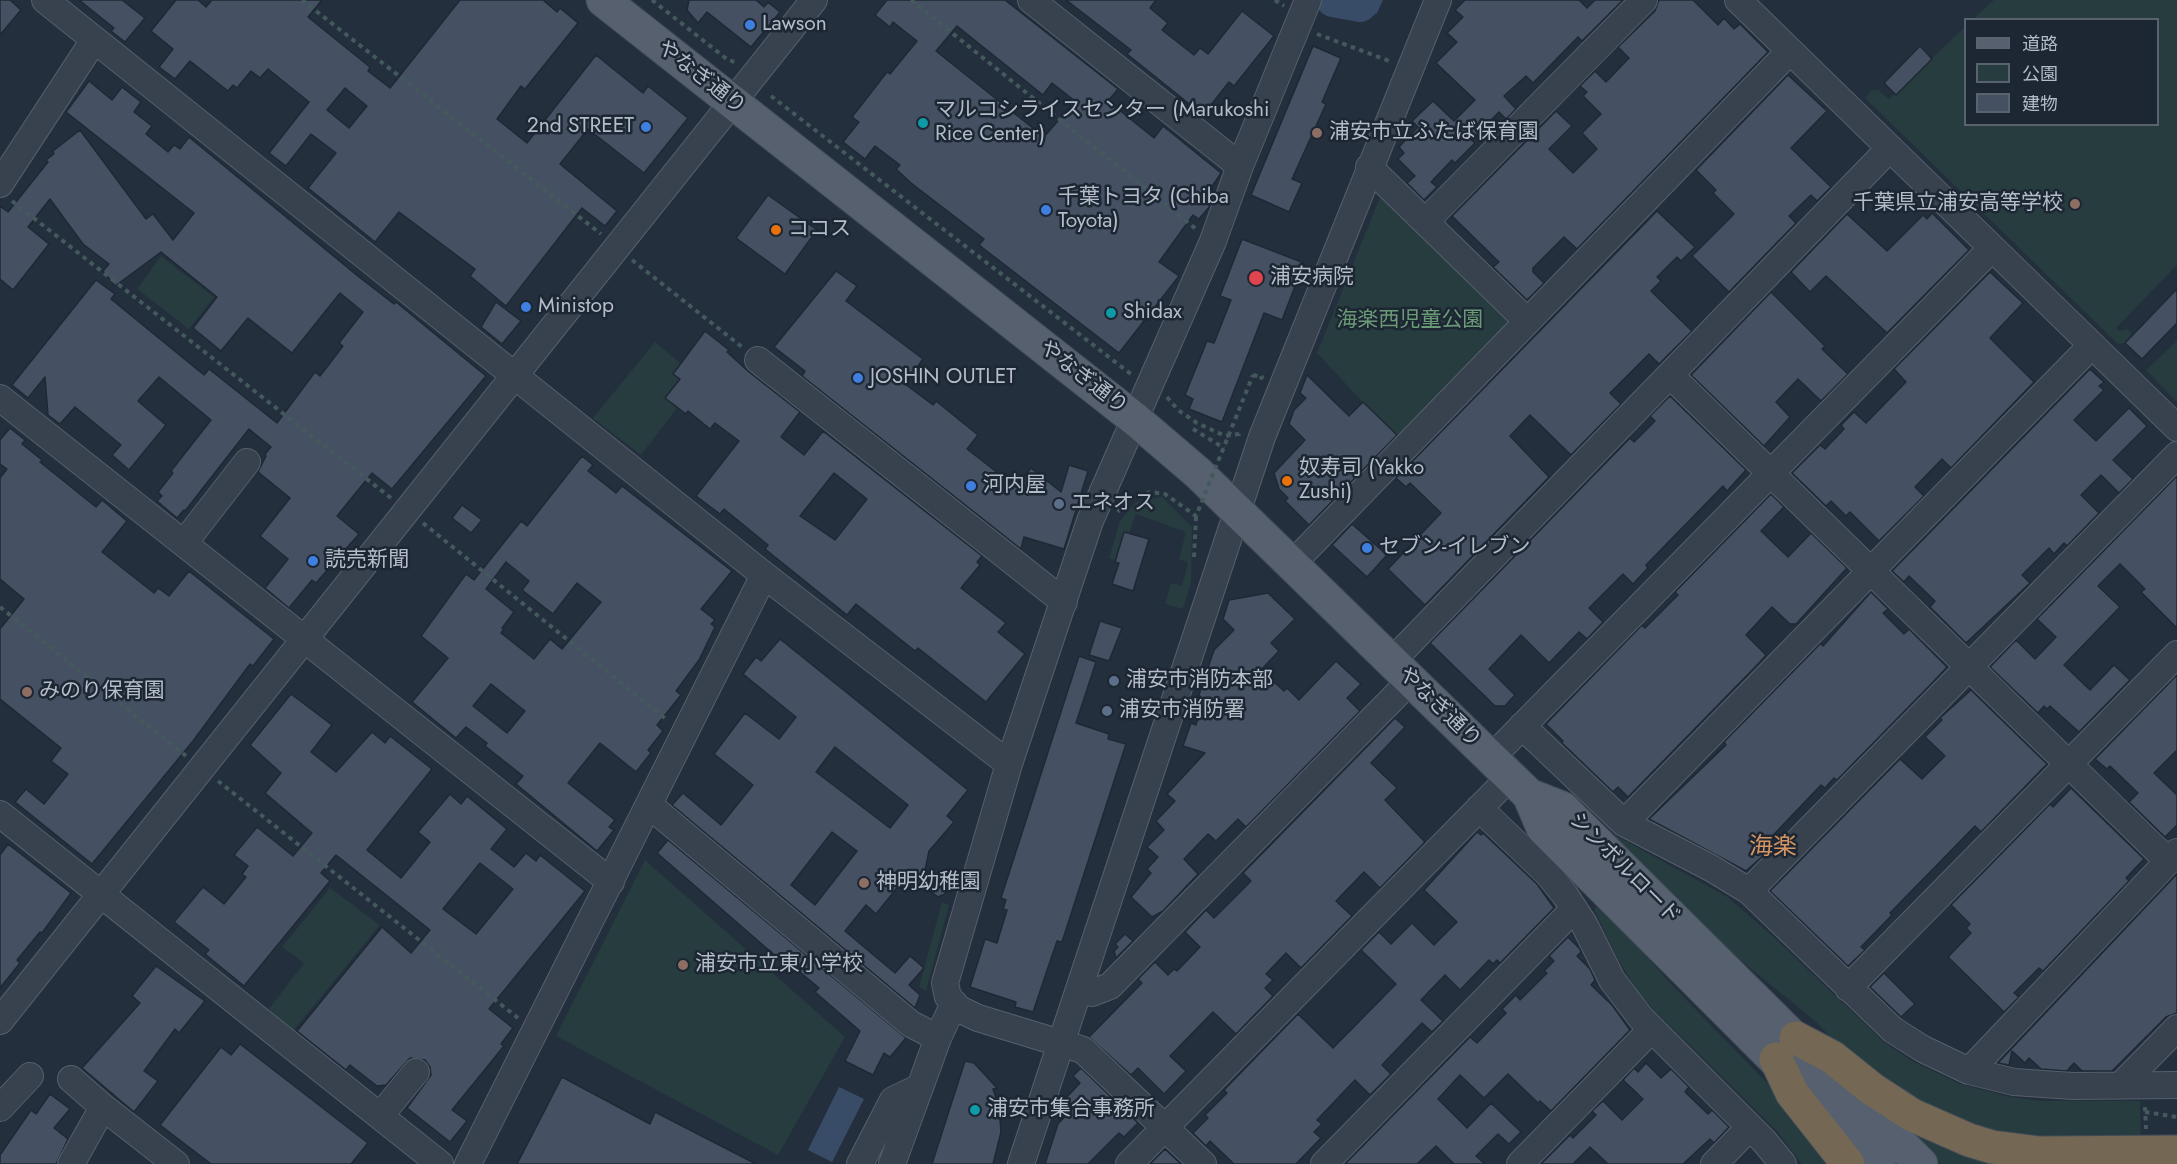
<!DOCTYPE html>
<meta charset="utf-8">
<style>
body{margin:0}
#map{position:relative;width:2177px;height:1164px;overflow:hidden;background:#242f3e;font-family:Jost,"Noto Sans JP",sans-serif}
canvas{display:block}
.legend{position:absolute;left:1964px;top:18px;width:195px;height:108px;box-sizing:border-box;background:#1d2633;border:2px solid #59626f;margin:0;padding:8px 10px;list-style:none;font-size:18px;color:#b4bcc9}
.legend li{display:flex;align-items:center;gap:12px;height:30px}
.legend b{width:30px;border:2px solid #59626f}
</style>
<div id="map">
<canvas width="2177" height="1164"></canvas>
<ul class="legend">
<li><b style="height:8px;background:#56606e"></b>道路</li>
<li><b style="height:16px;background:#263c3f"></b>公園</li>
<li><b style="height:16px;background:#455162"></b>建物</li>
</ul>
</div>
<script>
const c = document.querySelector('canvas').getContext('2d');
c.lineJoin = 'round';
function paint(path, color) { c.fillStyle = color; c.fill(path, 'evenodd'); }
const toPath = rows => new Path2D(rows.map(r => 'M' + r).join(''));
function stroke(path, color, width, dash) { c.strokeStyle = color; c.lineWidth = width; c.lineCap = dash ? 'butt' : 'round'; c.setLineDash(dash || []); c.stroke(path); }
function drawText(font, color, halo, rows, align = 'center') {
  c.font = font + ' Jost,"Noto Sans JP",sans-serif'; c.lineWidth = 5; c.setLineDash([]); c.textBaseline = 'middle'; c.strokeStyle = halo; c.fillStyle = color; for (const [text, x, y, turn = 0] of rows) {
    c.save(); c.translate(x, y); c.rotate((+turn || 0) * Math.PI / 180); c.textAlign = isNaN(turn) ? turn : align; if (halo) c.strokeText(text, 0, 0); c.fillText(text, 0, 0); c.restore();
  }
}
paint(toPath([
 [1994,0,2177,0,2177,265,2116,328,2120,331,2128,329,2132,335,2125,343,2118,344,1865,98,1872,90,1878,90,1889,99,1965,27,1966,124,2158,124,2158,20,1973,19],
 [1383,190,1509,314,1509,326,1398,440,1317,353],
 [161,256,214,297,189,329,137,289],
 [2177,341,2177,402,2146,370],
 [655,342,681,364,673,374,680,379,665,398,677,408,641,455,593,418],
 [1162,497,1192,527,1191,583,1183,609,1165,604,1171,583,1182,586,1188,563,1179,559,1186,532,1136,514,1129,533,1124,532,1115,560,1109,558,1120,521,1136,502],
 [1598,826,1726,896,1767,931,1884,1042,1912,1061,1960,1084,2010,1097,2042,1101,2140,1101,2141,1139,2137,1143,1975,1133,1868,1075,1815,1021,1727,949],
 [645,860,845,1037,778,1155,556,1036],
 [330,888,380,925,293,1031,268,1010,304,963,282,947],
 [942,902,949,905,926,991,919,987],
 [1601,902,1669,982,1804,1121,1838,1164,1802,1164,1778,1132,1654,1010,1636,989,1616,956,1594,909],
 [1909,1127,2137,1164,1941,1164]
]), '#263c3f');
paint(toPath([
 [1341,0,1383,0,1377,13,1365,21,1350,20,1334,14],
 [839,1087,864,1099,832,1162,808,1150]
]), '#394c67');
stroke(toPath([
 [1333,0,1360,5,1362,0]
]), '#394c67', 34);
const building = toPath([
 [0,0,10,0,21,10,0,35,0,0],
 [79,0,122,0,145,18,125,42,111,31,114,28,79,0],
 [176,0,198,0,206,7,212,0,322,0,308,17,370,67,368,71,390,88,460,0,543,0,557,12,560,8,578,23,525,89,521,86,497,119,527,143,596,55,643,93,648,86,688,118,644,173,588,129,560,164,617,211,605,226,582,208,506,306,470,276,475,269,399,212,375,242,308,188,336,153,311,134,286,166,269,153,309,102,268,69,260,78,251,71,237,88,233,85,228,91,190,61,175,79,159,67,173,49,151,31,176,0],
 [345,88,367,106,349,128,327,110,345,88],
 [689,0,756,0,764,7,768,2,780,12,751,47,707,12,698,23,687,10,689,0],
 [887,0,1005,0,1118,89,1108,101,1154,138,1163,126,1221,173,1203,200,1210,206,1199,219,1193,215,1159,262,1179,276,1119,353,979,245,984,239,911,183,896,169,900,165,875,146,865,159,843,142,859,122,852,117,887,72,890,74,917,41,893,22,890,27,875,15,887,0],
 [957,26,1043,95,1052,83,1075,101,1044,137,936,51,957,26],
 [1066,0,1156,0,1150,8,1168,23,1162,30,1194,55,1200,48,1208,54,1242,11,1274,36,1234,86,1229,82,1203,115,1127,54,1131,50,1066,0],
 [1465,0,1579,0,1587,8,1595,0,1623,0,1582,41,1578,37,1533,83,1526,76,1504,96,1516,109,1506,119,1499,112,1471,140,1475,143,1455,163,1452,160,1431,182,1437,187,1424,200,1407,183,1415,176,1398,159,1404,153,1399,147,1418,127,1412,121,1433,101,1454,121,1475,100,1436,63,1457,42,1447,33,1463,17,1455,10,1465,0],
 [1659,0,1693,0,1718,25,1724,18,1734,29,1740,24,1768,52,1577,249,1564,237,1533,268,1533,272,1544,283,1527,300,1493,267,1499,262,1452,216,1556,111,1572,126,1549,149,1573,173,1597,149,1582,133,1601,114,1583,96,1587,92,1580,86,1595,71,1606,82,1629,58,1618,47,1655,11,1659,0],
 [1313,46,1341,58,1322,102,1326,104,1292,179,1302,183,1289,212,1251,195,1313,46],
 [1920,46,1932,59,1896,95,1884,83,1920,46],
 [1788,75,1827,111,1791,148,1831,187,1817,201,1811,195,1789,216,1796,223,1729,292,1692,256,1734,214,1713,193,1716,190,1696,170,1788,75],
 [89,81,112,100,122,87,141,102,134,112,152,126,146,134,168,152,174,145,180,149,189,137,359,277,394,304,396,302,486,376,392,489,372,473,337,516,359,534,316,583,312,580,289,608,265,588,288,559,260,536,290,498,258,472,266,456,265,454,271,447,249,429,185,511,184,510,177,518,157,501,162,496,158,492,173,473,171,471,211,420,159,377,138,401,166,425,129,470,112,455,121,445,75,407,60,424,48,415,45,377,28,398,12,385,96,280,115,294,111,299,204,375,209,369,277,423,315,372,320,376,343,346,339,343,363,312,340,293,292,353,248,318,221,351,193,328,217,297,161,252,115,286,103,271,109,264,83,244,50,199,28,227,49,244,13,290,0,279,0,206,8,212,48,162,46,160,54,154,53,151,80,130,146,219,153,214,173,240,194,213,66,112,89,81],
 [768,195,817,230,785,274,736,238,768,195],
 [1657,211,1695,247,1681,261,1677,257,1657,277,1661,281,1651,291,1692,331,1659,364,1649,354,1610,393,1621,404,1571,455,1530,415,1510,436,1549,477,1425,605,1388,569,1441,513,1410,483,1406,487,1396,478,1657,211],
 [1932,213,1969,250,1887,333,1826,276,1810,292,1791,272,1847,214,1887,251,1923,215,1927,219,1932,213],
 [1242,239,1304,263,1282,320,1264,313,1222,422,1189,409,1193,399,1185,395,1207,341,1214,343,1231,300,1220,296,1242,239],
 [836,271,857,286,846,301,923,359,905,384,933,405,936,401,978,435,967,449,1016,487,1031,468,1061,492,1069,465,1088,471,1064,549,1024,537,1021,549,802,376,805,371,774,347,836,271],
 [1990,272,2023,303,1990,338,2034,382,1951,468,1942,459,1915,487,1924,496,1879,541,1850,512,1846,516,1831,501,1826,506,1792,473,1820,445,1825,449,1844,429,1841,425,1854,412,1866,423,1906,382,1894,369,1990,272],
 [2177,289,2177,323,2142,359,2125,343,2177,289],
 [1771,292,1825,346,1822,349,1848,374,1821,401,1798,379,1776,402,1790,417,1764,446,1691,375,1771,292],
 [496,302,521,321,502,344,481,327,496,302],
 [705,331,729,350,727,352,749,372,800,412,781,437,804,455,823,431,982,556,977,562,980,565,961,588,1006,623,998,632,1025,654,986,702,918,648,915,651,856,604,847,615,765,549,768,545,724,509,720,514,696,496,739,441,715,423,710,429,688,411,686,414,665,398,680,379,673,374,705,331],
 [834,473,867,499,835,540,800,516,834,473],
 [2090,369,2104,382,2099,386,2104,390,2074,420,2096,441,2129,408,2147,426,2113,460,2133,479,2119,493,2101,475,2081,495,2099,513,2067,546,2064,543,2054,554,2049,548,2022,575,2030,583,1966,643,1930,607,1935,601,1909,576,1904,582,1892,571,2090,369],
 [1307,375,1349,416,1363,402,1397,435,1309,525,1285,501,1288,498,1279,489,1274,473,1305,440,1289,424,1294,410,1306,398,1300,393,1307,375],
 [1670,396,1746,470,1727,491,1723,486,1646,565,1648,568,1633,584,1623,574,1589,608,1603,622,1587,639,1579,632,1549,663,1521,635,1489,669,1515,695,1505,706,1495,706,1430,643,1630,438,1634,442,1655,421,1650,416,1670,396],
 [10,428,25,440,22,444,42,460,40,462,96,507,102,500,127,521,102,552,154,593,158,588,169,596,189,571,274,639,253,666,250,664,193,741,92,864,15,802,26,789,44,804,68,774,51,761,61,748,0,699,0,629,24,599,0,579,0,478,7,469,0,464,0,440,10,428],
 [582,456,593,465,588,471,616,493,622,486,732,571,701,609,715,620,711,624,715,627,699,660,676,691,681,695,657,725,663,731,648,750,651,753,636,772,600,743,568,783,615,820,609,827,614,830,597,851,516,784,523,776,485,746,487,743,466,727,456,738,412,702,448,658,421,636,466,574,474,580,521,521,527,526,582,456],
 [506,562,529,581,522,590,553,614,577,583,601,602,562,649,550,639,534,659,501,633,504,629,502,628,514,612,486,589,506,562],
 [491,684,525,711,507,733,473,706,491,684],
 [2177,476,2177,628,2141,592,2145,589,2120,564,2098,586,2120,607,2064,665,2090,690,2114,665,2130,680,2079,732,2050,706,2047,709,2044,706,2038,713,1990,667,2016,640,2035,659,2056,637,2037,619,2177,476],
 [1771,494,1784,507,1761,531,1788,557,1811,533,1847,568,1796,624,1790,624,1772,607,1746,635,1766,655,1759,663,1628,797,1618,787,1613,792,1562,743,1563,741,1546,724,1642,625,1645,628,1678,595,1675,592,1771,494],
 [462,505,482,520,471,533,452,518,462,505],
 [1352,524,1387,555,1367,577,1332,545,1352,524],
 [1124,532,1149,539,1133,591,1112,584,1119,563,1115,562,1124,532],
 [1871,592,1888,609,1883,613,1904,634,1909,629,1947,667,1933,682,1837,780,1834,778,1825,788,1821,785,1759,850,1764,855,1746,871,1649,819,1726,745,1724,742,1821,643,1823,646,1871,592],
 [1268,593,1295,619,1271,643,1279,651,1261,670,1284,691,1287,688,1299,700,1336,661,1361,684,1347,698,1360,711,1246,827,1238,819,1216,841,1208,834,1184,859,1198,874,1163,911,1152,917,1131,897,1151,873,1147,869,1158,857,1147,847,1164,830,1156,821,1175,801,1167,794,1205,753,1183,746,1191,723,1196,725,1203,700,1199,695,1214,650,1234,630,1223,619,1229,600,1268,593],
 [1100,621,1122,628,1109,661,1089,655,1100,621],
 [780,639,968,790,947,816,954,822,929,851,923,880,944,883,947,886,945,894,938,897,908,874,876,914,866,905,845,931,895,973,910,956,924,968,909,985,920,995,915,1008,672,805,683,793,721,825,753,785,714,754,745,713,779,739,796,717,743,674,756,657,761,661,780,639],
 [835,747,908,805,890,828,816,772,835,747],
 [832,832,857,851,815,905,791,885,832,832],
 [1079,656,1096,662,1076,723,1109,734,1108,739,1126,744,1062,942,1057,941,1033,1012,1015,1007,1016,1002,970,987,985,939,997,943,1007,910,1003,909,1006,900,1001,898,1079,656],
 [2177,675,2177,750,2154,773,2177,795,2177,825,2165,837,2129,802,2138,793,2110,766,2107,769,2095,759,2177,675],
 [1971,690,2047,764,1981,832,1975,826,1890,913,1892,915,1861,947,1865,950,1848,966,1770,891,1900,759,1922,779,1945,756,1925,737,1942,720,1940,718,1971,690],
 [291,694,332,725,311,752,336,772,372,732,385,743,390,736,432,769,367,850,401,878,430,842,418,832,450,794,461,804,467,796,507,829,491,849,514,867,526,853,536,861,540,855,585,891,489,1009,513,1028,501,1044,504,1046,452,1110,467,1121,450,1142,407,1108,431,1075,430,1067,425,1060,410,1058,386,1085,377,1086,350,1065,346,1070,297,1031,382,927,411,953,430,930,336,855,321,873,330,881,244,986,205,954,209,950,174,922,203,887,224,904,246,877,242,874,248,866,234,855,257,827,293,856,312,833,265,793,281,773,250,745,291,694],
 [480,863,513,889,476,934,443,909,480,863],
 [1395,718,1405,727,1371,763,1397,788,1385,800,1425,842,1380,888,1364,872,1336,901,1352,916,1301,968,1286,953,1266,974,1273,980,1265,988,1273,996,1236,1034,1213,1012,1170,1056,1186,1071,1164,1094,1138,1068,1131,1075,1089,1037,1142,983,1138,979,1155,962,1168,975,1174,969,1177,971,1200,947,1185,932,1206,910,1214,918,1251,881,1243,873,1395,718],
 [2071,788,2144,859,2126,878,2129,881,2043,971,2039,968,2014,993,2019,997,2004,1012,1948,957,1971,933,1966,928,1970,924,1951,905,2050,804,2053,807,2071,788],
 [1477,832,1481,835,1483,833,1537,884,1554,908,1500,963,1497,960,1493,964,1489,960,1460,990,1445,975,1421,1000,1443,1021,1432,1032,1422,1023,1382,1065,1391,1074,1370,1095,1355,1080,1317,1120,1322,1124,1314,1132,1321,1138,1296,1164,1234,1164,1210,1141,1206,1146,1193,1133,1208,1118,1205,1115,1227,1093,1224,1090,1298,1014,1333,1048,1396,984,1361,950,1379,932,1391,944,1412,923,1434,945,1457,922,1424,890,1477,832],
 [668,840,906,1038,890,1057,884,1053,873,1075,845,1061,860,1031,815,992,819,988,789,963,787,966,657,853,668,840],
 [8,844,71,893,42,933,40,932,17,960,20,963,0,988,0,855,8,844],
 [2177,874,2177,1013,2166,1017,2112,1071,2082,1071,2074,1063,2067,1071,2041,1069,2029,1058,2025,1063,2012,1051,2009,1065,1998,1063,2177,874],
 [1125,934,1133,941,1116,958,1114,951,1118,947,1115,944,1125,934],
 [1568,937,1580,949,1581,952,1577,956,1590,969,1595,980,1591,985,1612,1005,1630,1030,1551,1111,1540,1101,1538,1103,1508,1074,1484,1098,1460,1075,1438,1099,1467,1128,1491,1103,1521,1132,1509,1144,1498,1134,1476,1156,1485,1164,1454,1164,1436,1146,1417,1164,1345,1164,1470,1037,1477,1043,1506,1013,1502,1009,1516,995,1520,1000,1547,973,1544,971,1554,961,1549,956,1568,937],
 [156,966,205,1001,179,1033,175,1029,144,1071,158,1081,134,1112,82,1068,140,1003,132,996,156,966],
 [1884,973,1915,1004,1901,1017,1870,987,1884,973],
 [240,1044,368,1143,351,1164,211,1164,160,1125,221,1047,231,1055,240,1044],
 [965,1061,974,1063,997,1088,993,1089,999,1107,1001,1132,993,1164,932,1164,965,1061],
 [1646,1063,1661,1078,1671,1069,1689,1087,1685,1092,1708,1114,1712,1110,1729,1127,1714,1143,1710,1139,1683,1164,1608,1164,1590,1147,1573,1164,1541,1164,1570,1135,1573,1138,1596,1115,1592,1111,1603,1101,1622,1120,1643,1099,1623,1080,1634,1068,1638,1072,1646,1063],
 [1081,1068,1138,1123,1124,1137,1119,1133,1088,1164,1045,1164,1058,1124,1074,1107,1065,1099,1080,1083,1073,1076,1081,1068],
 [562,1077,650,1124,655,1112,756,1164,517,1164,562,1077],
 [50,1094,70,1109,54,1128,68,1139,56,1164,0,1164,0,1155,31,1110,36,1114,50,1094],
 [1165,1149,1181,1164,1150,1164,1165,1149]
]);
paint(building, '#455162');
stroke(building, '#1f2835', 1.5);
const minor = toPath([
 [45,0,764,575,1009,764],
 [1031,0,1240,166],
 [1738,0,2177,428],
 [1369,167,1527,321],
 [0,184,94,40],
 [1426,221,1644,0],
 [758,360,1064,602],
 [1670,375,2168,861],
 [0,398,611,882],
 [184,543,247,462],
 [1292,564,1790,51],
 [1392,661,1890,148],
 [1522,726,1624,823,1711,868,1749,891,1893,1030,1923,1049,1969,1071,2014,1082,2073,1086,2177,1085],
 [1491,758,1992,248],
 [649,805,911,1024,938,1038,954,1003],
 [1479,808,1548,874,1565,895,1584,924,1612,980,1641,1018,1764,1141,1783,1164],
 [0,814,440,1164],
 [1624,823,2092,345],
 [1749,891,2177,455],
 [1848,988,2177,654],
 [1080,990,1092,993,1110,986,1411,680],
 [0,1021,814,0],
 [1969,1071,2177,852],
 [2121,1085,2177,1028],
 [103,1107,176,1164],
 [0,1108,30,1076],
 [380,1116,416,1072],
 [71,1164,103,1107,71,1079],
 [468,1164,764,575],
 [860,1164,893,1100,920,1087],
 [892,1164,938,1038],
 [1021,1164,1262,437,1438,0],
 [1129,1164,1510,777],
 [1203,1164,1083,1050,978,1018,959,1009,948,997,945,983,1009,764,1090,521,1213,241,1240,166,1308,0],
 [1324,1164,1574,909],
 [1520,1164,1651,1030],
 [1714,1164,1750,1127]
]);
const major = toPath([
 [603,0,1136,420,1198,473,1529,795,1543,828,1879,1164],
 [1529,795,1562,808,1921,1164]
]);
const highway = toPath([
 [1796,1038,1832,1057,1872,1089,1912,1115,1969,1140,1992,1147,2040,1153,2177,1152],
 [1776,1059,1792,1093,1848,1164]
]);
stroke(minor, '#565f6c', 28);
stroke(major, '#414a57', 35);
stroke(highway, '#434c59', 35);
stroke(toPath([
 [302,0,601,234],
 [652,0,728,60,738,63],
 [911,0,1196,229],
 [1275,0,1284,6],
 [1317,34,1392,62],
 [771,96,1132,375],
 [12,201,391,498],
 [632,260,742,347],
 [1253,375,1262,377,1260,379],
 [1167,397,1178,410,1197,423,1225,436,1239,434,1240,431],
 [1193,429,1224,448],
 [423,523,667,720],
 [1194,557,1196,516],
 [0,607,186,756],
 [218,781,518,1018],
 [2145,1107,2146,1129],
 [2145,1112,2177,1117]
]), '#44595c', 4, [4.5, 4.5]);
stroke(minor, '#38414e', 26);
stroke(major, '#56606e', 33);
stroke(highway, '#746855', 33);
stroke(toPath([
 [1118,512,1126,499,1151,492,1165,494,1196,516,1253,375]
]), '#44595c', 4, [4.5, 4.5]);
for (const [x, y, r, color] of [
 [750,25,6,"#3f7fe0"],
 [923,123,6,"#0f9aa8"],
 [646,127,6,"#3f7fe0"],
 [1317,133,6,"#8d6e63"],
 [2075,204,6,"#8d6e63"],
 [1046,210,6,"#3f7fe0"],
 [776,230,6,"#e8710a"],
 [1256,278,8,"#e0444e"],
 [526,307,6,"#3f7fe0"],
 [1111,313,6,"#0f9aa8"],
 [858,378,6,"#3f7fe0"],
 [1287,481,6,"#e8710a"],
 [971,486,6,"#3f7fe0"],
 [1059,504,6,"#5c6f8a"],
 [1367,548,6,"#3f7fe0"],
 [313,561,6,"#3f7fe0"],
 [1114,681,6,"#5c6f8a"],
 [27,692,6,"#8d6e63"],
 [1107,711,6,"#5c6f8a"],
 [864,883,6,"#8d6e63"],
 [683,965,6,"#8d6e63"],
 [975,1110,6,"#0f9aa8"]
]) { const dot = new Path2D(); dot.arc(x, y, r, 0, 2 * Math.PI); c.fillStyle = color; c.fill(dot); stroke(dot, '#1d2633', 2); }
drawText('21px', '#b4bcc9', '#1d2633', [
 ["Lawson",762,25],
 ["マルコシライスセンター (Marukoshi",935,111],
 ["Rice Center)",935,135],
 ["2nd STREET",634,127,"right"],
 ["浦安市立ふたば保育園",1329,133],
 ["千葉トヨタ (Chiba",1058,198],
 ["Toyota)",1058,222],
 ["千葉県立浦安高等学校",2063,204,"right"],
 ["ココス",788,230],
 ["浦安病院",1270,278],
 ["Ministop",538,307],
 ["Shidax",1123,313],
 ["JOSHIN OUTLET",870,378],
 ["奴寿司 (Yakko",1299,469],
 ["Zushi)",1299,493],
 ["河内屋",983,486],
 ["エネオス",1071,504],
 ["セブン-イレブン",1379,548],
 ["読売新聞",325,561],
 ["浦安市消防本部",1126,681],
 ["みのり保育園",39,692],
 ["浦安市消防署",1119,711],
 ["神明幼稚園",876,883],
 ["浦安市立東小学校",695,965],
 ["浦安市集合事務所",987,1110]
], 'left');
drawText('21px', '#b4bcc9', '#1d2633', [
 ["やなぎ通り",701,78,38],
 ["やなぎ通り",1083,378,38],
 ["やなぎ通り",1439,708,44],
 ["シンボルロード",1624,869,45]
]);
drawText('21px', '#6b9a76', '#1d2633', [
 ["海楽西児童公園",1410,321]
]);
drawText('24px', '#d59563', '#1d2633', [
 ["海楽",1773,848]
]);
</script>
